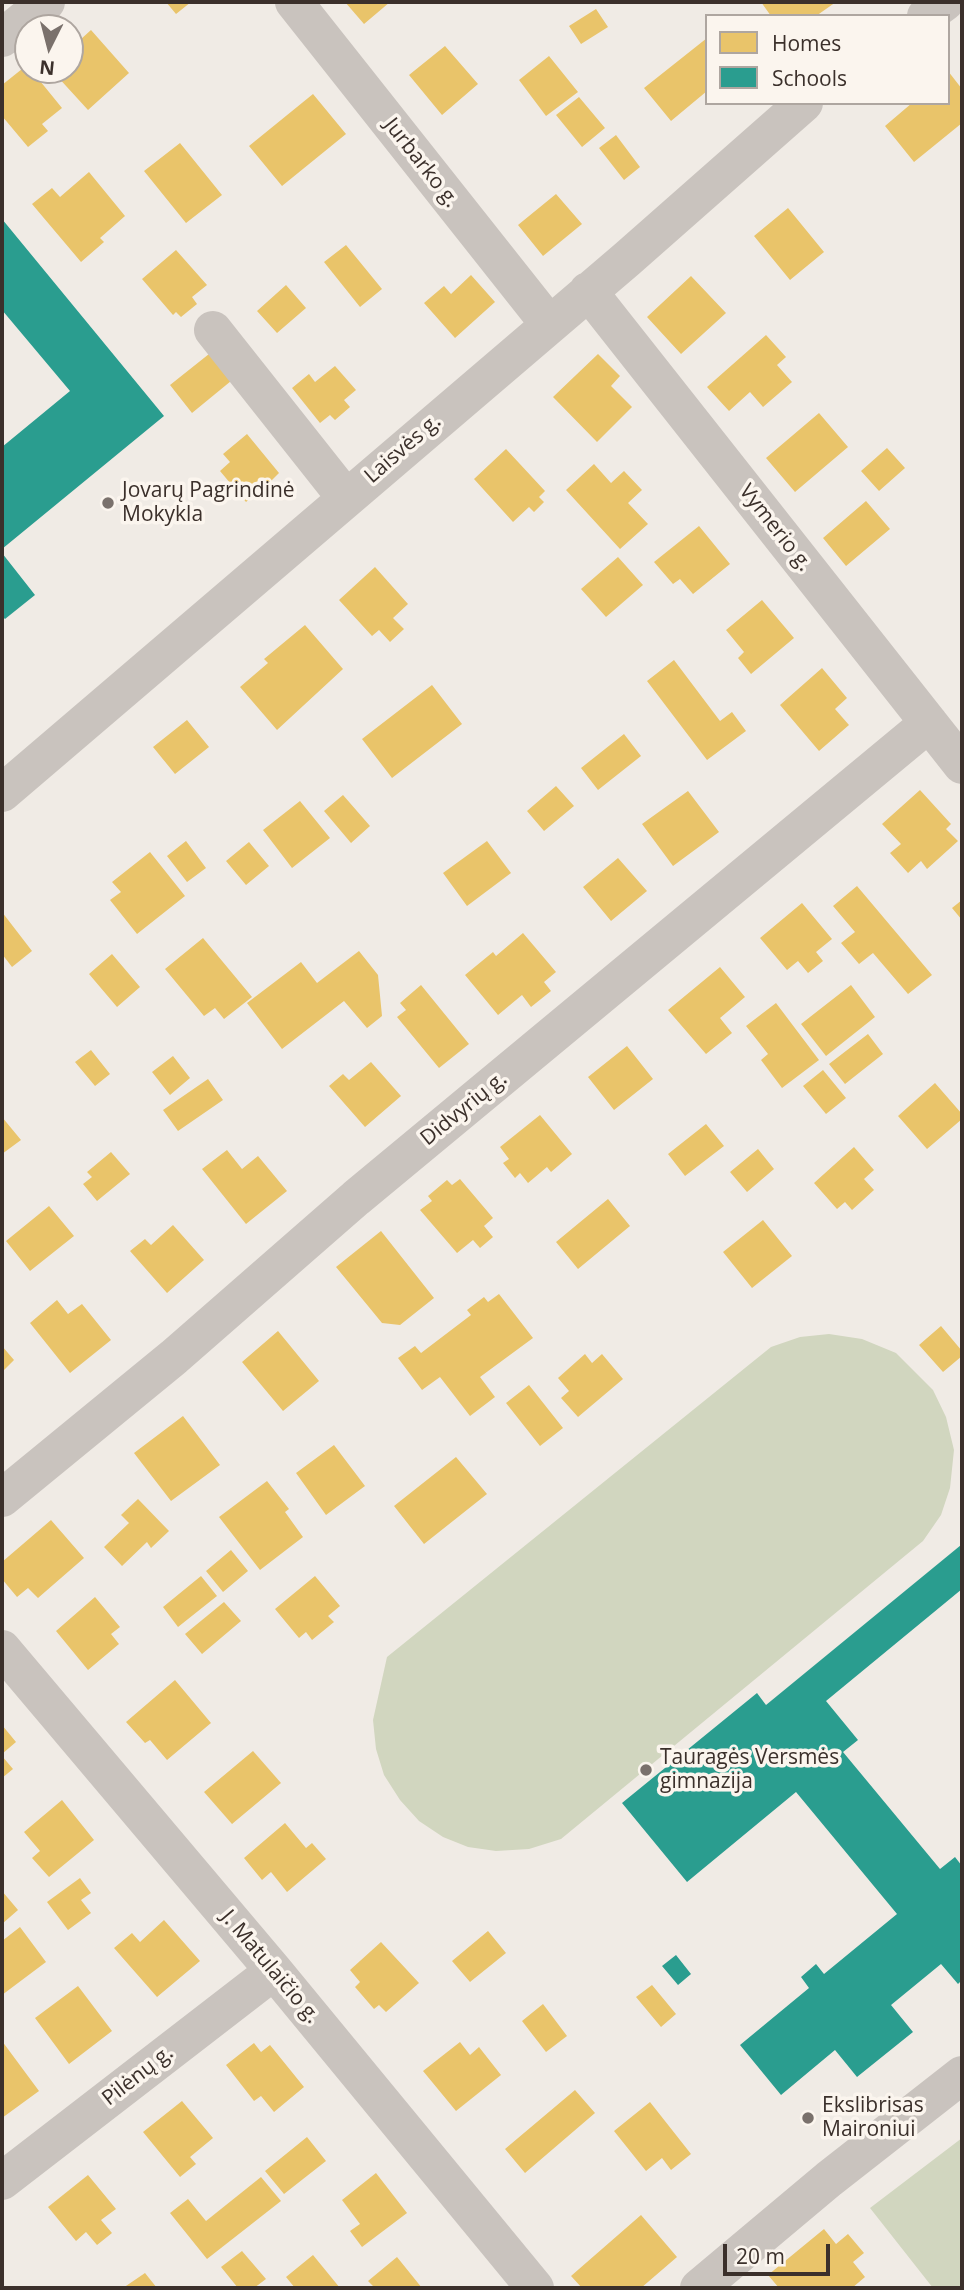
<!DOCTYPE html>
<meta charset="utf-8">
<style>
body{margin:0}
#map{position:relative;width:964px;height:2290px;overflow:hidden;background:#f0ebe5;font-family:"Open Sans",sans-serif}
canvas{display:block}
.frame{position:absolute;inset:0;border:4px solid #3b302b;pointer-events:none}
.legend{position:absolute;left:705px;top:14px;width:245px;height:91px;box-sizing:border-box;background:#fbf5ee;border:2px solid #aea6a0;margin:0;padding:9px 12px;list-style:none;font-size:21px;color:#3b302b}
.legend li{display:flex;align-items:center;gap:14px;height:35px}
.legend b{width:35px;border:2px solid #aea6a0}
.north{position:absolute;left:14px;top:14px;width:70px;height:70px;box-sizing:border-box;background:#fbf5ee;border:2px solid #aea6a0;border-radius:50%;rotate:186deg;font-size:19px;font-weight:700;line-height:28px;text-align:center;color:#3b302b}
.north::after{content:'';display:block;margin:auto;width:24px;height:32px;background:#7a716c;clip-path:polygon(50% 0,100% 100%,50% 72%,0 100%)}
.scale{position:absolute;left:723px;top:2244px;width:107px;height:32px;box-sizing:border-box;border:4px solid #3b302b;border-top:0;padding-left:9px;font-size:21px;line-height:24px;white-space:nowrap;color:#3b302b;-webkit-text-stroke:5px #fbf5ee;paint-order:stroke}
</style>
<div id="map">
<canvas width="964" height="2290"></canvas>
<div class="frame"></div>
<ul class="legend">
<li><b style="height:19px;background:#e9c46a"></b>Homes</li>
<li><b style="height:19px;background:#2a9d8f"></b>Schools</li>
</ul>
<div class="north">N</div>
<div class="scale">20 m</div>
</div>
<script>
const c = document.querySelector('canvas').getContext('2d');
c.lineJoin = 'round';
function paint(path, color) { c.fillStyle = color; c.fill(path, 'evenodd'); }
const toPath = rows => new Path2D(rows.map(r => 'M' + r).join(''));
function stroke(path, color, width, dash) { c.strokeStyle = color; c.lineWidth = width; c.lineCap = dash ? 'butt' : 'round'; c.setLineDash(dash || []); c.stroke(path); }
function drawText(font, color, halo, rows, align = 'center') {
  c.font = font + ' "Open Sans",sans-serif'; c.lineWidth = 7; c.setLineDash([]); c.textBaseline = 'middle'; c.strokeStyle = halo; c.fillStyle = color; for (const [text, x, y, turn = 0] of rows) {
    c.save(); c.translate(x, y); c.rotate((+turn || 0) * Math.PI / 180); c.textAlign = isNaN(turn) ? turn : align; if (halo) c.strokeText(text, 0, 0); c.fillText(text, 0, 0); c.restore();
  }
}
paint(toPath([
 [829,1334,862,1339,896,1353,933,1390,946,1417,954,1450,950,1488,941,1515,923,1541,561,1839,529,1849,496,1851,468,1847,443,1837,419,1821,400,1800,384,1775,376,1749,373,1720,387,1657,771,1347,800,1337],
 [962,2138,962,2288,933,2288,870,2208]
]), '#d1d6bf');
paint(toPath([
 [166,2,191,2,176,14],
 [345,2,390,2,364,24],
 [761,2,836,2,816,16,771,16],
 [596,9,608,27,581,44,569,26],
 [91,30,129,73,88,110,56,75,62,70,70,70,70,63,76,57,70,49],
 [707,38,707,91,671,121,644,88],
 [445,46,478,84,442,115,409,75],
 [549,56,578,92,546,116,519,80],
 [27,65,62,108,42,124,48,131,28,147,2,116,2,85],
 [948,71,962,89,962,123,914,162,885,126,912,103,948,103],
 [313,94,346,134,282,186,249,146],
 [579,97,605,128,582,147,556,115],
 [616,135,640,167,624,180,599,148],
 [180,143,222,195,186,223,144,171],
 [89,172,125,216,100,238,104,242,81,262,32,204,52,188,60,197],
 [556,194,582,224,543,256,518,225],
 [788,208,824,252,790,280,754,236],
 [346,245,382,289,360,307,324,262],
 [176,250,207,285,192,297,197,304,181,317,176,312,173,315,142,279],
 [471,275,495,302,455,338,424,303,444,286,451,294],
 [691,276,726,313,681,354,647,317],
 [286,285,306,308,277,333,257,311],
 [766,335,786,357,777,365,792,382,763,407,750,392,729,411,707,387],
 [209,354,231,381,192,413,170,385],
 [598,354,620,376,611,386,632,407,597,442,553,397],
 [335,366,356,390,344,400,350,407,335,420,330,415,320,423,292,388,309,374,315,382],
 [819,413,848,447,795,492,766,458],
 [247,434,279,473,271,481,277,488,262,500,256,493,246,502,220,471,230,462,223,454],
 [887,448,905,468,879,491,861,471],
 [506,449,545,491,539,497,544,502,534,512,529,507,513,522,474,479],
 [594,464,611,483,624,471,642,490,628,503,648,524,620,549,566,490],
 [866,501,890,529,846,566,823,538],
 [699,526,730,564,693,594,680,579,673,584,654,562],
 [618,557,643,585,606,617,581,589],
 [375,567,408,604,393,618,404,629,390,642,379,630,372,636,339,600],
 [762,600,794,638,751,674,738,658,744,652,726,630],
 [305,625,343,669,277,730,240,687,268,663,264,659],
 [674,660,720,721,732,712,746,731,707,760,647,681],
 [822,668,847,698,835,709,849,725,819,751,780,705],
 [432,685,462,724,392,778,362,739],
 [187,720,209,747,175,774,153,747],
 [624,734,641,756,598,790,581,768],
 [556,786,574,806,544,831,527,811],
 [920,790,951,824,946,829,958,841,927,869,921,861,908,873,890,853,901,844,882,824],
 [688,791,719,832,673,866,642,824],
 [343,795,370,826,351,843,324,811],
 [300,801,330,838,292,868,263,830],
 [186,841,206,868,187,882,167,856],
 [487,841,511,873,467,906,443,873],
 [249,842,269,866,246,885,226,861],
 [150,852,185,896,137,934,110,900,121,892,112,882],
 [618,858,647,891,611,921,583,887],
 [857,886,932,975,908,994,873,953,859,964,841,943,855,932,833,906],
 [962,900,962,920,952,908],
 [802,903,832,939,816,952,823,961,808,973,798,961,787,970,760,938],
 [2,912,32,951,12,967,2,954],
 [523,933,556,972,544,982,551,991,531,1007,522,995,498,1015,465,975,493,952,496,956],
 [203,938,252,997,224,1019,215,1008,204,1016,165,969],
 [359,951,378,975,382,1016,367,1028,344,1001,282,1049,247,1003,301,962,317,983],
 [112,954,140,987,117,1007,89,974],
 [720,967,745,997,720,1018,732,1033,706,1054,668,1010],
 [421,985,469,1044,439,1068,397,1017,406,1010,400,1003],
 [851,985,875,1017,826,1056,801,1024],
 [776,1003,819,1060,782,1088,761,1060,768,1054,746,1026],
 [868,1034,883,1054,845,1084,829,1064],
 [627,1046,653,1079,614,1110,588,1077],
 [91,1050,110,1074,95,1086,75,1062],
 [173,1056,190,1078,170,1095,152,1072],
 [371,1062,401,1096,365,1127,329,1086,343,1074,349,1080],
 [823,1070,846,1098,826,1114,803,1086],
 [208,1079,223,1100,178,1131,163,1110],
 [935,1083,962,1114,962,1119,927,1149,898,1116],
 [540,1115,572,1154,551,1172,547,1167,528,1183,520,1173,515,1178,503,1163,509,1159,500,1147],
 [2,1117,21,1140,2,1154],
 [706,1124,724,1146,685,1176,668,1154],
 [854,1147,874,1170,864,1179,874,1190,852,1210,845,1202,837,1209,814,1183],
 [758,1149,774,1169,747,1192,730,1172],
 [227,1150,242,1169,258,1156,287,1191,246,1224,202,1169],
 [111,1152,130,1174,97,1201,83,1184,92,1177,87,1172],
 [460,1179,493,1218,484,1226,493,1237,480,1248,473,1240,457,1253,420,1210,432,1201,428,1196,447,1180,452,1185],
 [608,1199,630,1226,578,1269,556,1242],
 [49,1206,74,1236,30,1271,6,1241],
 [763,1220,792,1256,752,1288,723,1252],
 [173,1225,204,1260,167,1293,130,1251,145,1239,151,1245],
 [381,1231,434,1298,400,1325,382,1323,336,1267],
 [499,1294,533,1338,480,1377,495,1397,470,1416,440,1377,422,1390,398,1358,415,1346,421,1353,471,1315,467,1310,484,1297,488,1302],
 [57,1300,68,1314,82,1304,111,1340,70,1373,30,1323],
 [941,1326,962,1351,962,1356,943,1372,919,1345],
 [278,1331,319,1381,283,1411,242,1362],
 [2,1346,14,1360,2,1372],
 [585,1354,592,1363,602,1354,623,1379,578,1417,561,1398,569,1391,558,1378],
 [529,1385,563,1428,540,1446,506,1403],
 [183,1416,220,1465,171,1501,134,1453],
 [334,1445,365,1486,326,1515,296,1473],
 [456,1457,487,1494,424,1544,394,1506],
 [267,1481,289,1509,285,1512,303,1537,260,1570,219,1517],
 [138,1499,169,1531,151,1548,147,1542,122,1566,104,1547,129,1523,121,1515],
 [51,1520,84,1558,38,1598,28,1588,17,1597,2,1579,2,1562],
 [231,1550,248,1571,223,1592,206,1571],
 [201,1576,217,1596,178,1627,163,1607],
 [315,1576,340,1606,328,1616,334,1622,312,1640,306,1632,299,1638,275,1609],
 [95,1597,120,1627,111,1634,119,1644,88,1670,56,1631],
 [224,1602,241,1621,202,1654,185,1634],
 [175,1680,211,1723,167,1760,150,1740,145,1743,126,1722],
 [2,1725,16,1742,2,1754],
 [253,1751,281,1783,232,1824,204,1792],
 [2,1756,13,1769,2,1778],
 [62,1800,94,1840,49,1877,32,1858,40,1851,24,1832],
 [285,1823,306,1848,312,1843,326,1859,287,1892,271,1872,262,1880,244,1858],
 [80,1878,91,1893,81,1900,91,1913,68,1930,47,1902],
 [2,1891,18,1910,2,1924],
 [164,1920,200,1961,157,1997,114,1948,132,1933,140,1942],
 [20,1927,46,1962,2,1995,2,1941],
 [488,1931,506,1953,470,1982,452,1961],
 [381,1942,419,1983,386,2012,379,2005,374,2009,355,1987,360,1982,350,1970],
 [652,1985,676,2014,661,2027,636,1997],
 [78,1986,112,2031,69,2064,35,2018],
 [543,2004,567,2036,546,2052,522,2021],
 [2,2041,39,2091,2,2118],
 [460,2042,470,2055,479,2047,501,2075,456,2111,423,2071],
 [254,2043,261,2052,270,2045,304,2087,274,2112,261,2096,254,2101,226,2065],
 [575,2090,595,2113,525,2173,505,2149],
 [182,2101,213,2138,190,2157,196,2164,180,2177,143,2132],
 [650,2102,691,2154,671,2170,662,2158,646,2171,614,2131],
 [307,2137,326,2161,284,2194,265,2171],
 [376,2173,407,2213,362,2247,350,2231,360,2224,342,2200],
 [88,2175,116,2209,101,2220,112,2233,97,2245,86,2232,76,2241,48,2207],
 [261,2177,281,2201,207,2259,170,2213,188,2199,206,2221],
 [641,2215,677,2257,641,2288,582,2288,571,2276],
 [824,2229,836,2244,848,2234,864,2253,853,2262,865,2277,852,2288,779,2288,768,2275],
 [242,2251,266,2279,254,2288,238,2288,221,2267],
 [313,2255,340,2288,295,2288,286,2277],
 [397,2257,422,2288,375,2288,368,2281],
 [145,2273,157,2288,123,2288]
]), '#e9c46a');
paint(toPath([
 [2,219,164,416,2,549,2,447,70,391,2,310],
 [2,553,35,595,5,619,2,616],
 [961,1545,962,1589,826,1701,858,1740,843,1752,940,1869,955,1857,962,1866,962,1980,958,1984,941,1964,891,2005,913,2032,857,2077,835,2050,781,2095,740,2045,809,1988,801,1977,816,1964,824,1974,897,1914,796,1792,687,1882,622,1803,757,1693,766,1705],
 [676,1955,691,1974,678,1985,662,1966]
]), '#2a9d8f');
stroke(toPath([
 [294,2,549,324],
 [926,16,945,2],
 [2,38,46,2],
 [588,291,962,765],
 [213,330,346,498],
 [2,793,627,259,804,103],
 [2,1498,174,1357,356,1198,929,723],
 [2,1649,274,1971,535,2288],
 [2,2181,274,1971],
 [699,2288,829,2179,962,2075]
]), '#c9c3be', 38);
for (const [x, y, r, color] of [
 [108,503,7,"#7a716c"],
 [646,1770,7,"#7a716c"],
 [808,2118,7,"#7a716c"]
]) { const dot = new Path2D(); dot.arc(x, y, r, 0, 2 * Math.PI); c.fillStyle = color; c.fill(dot); stroke(dot, '#fbf5ee', 2.5); }
drawText('21px', '#3b302b', '#fbf5ee', [
 ["Jurbarko g.",421,163,52],
 ["Laisvės g.",403,449,-41],
 ["Vymerio g.",775,528,52],
 ["Didvyrių g.",464,1109,-39],
 ["J. Matulaičio g.",270,1967,50],
 ["Pilėnų g.",138,2076,-38]
]);
drawText('21px', '#3b302b', '#fbf5ee', [
 ["Jovarų Pagrindinė",122,491],
 ["Mokykla",122,515],
 ["Tauragės Versmės",660,1758],
 ["gimnazija",660,1782],
 ["Ekslibrisas",822,2106],
 ["Maironiui",822,2130]
], 'left');
</script>
